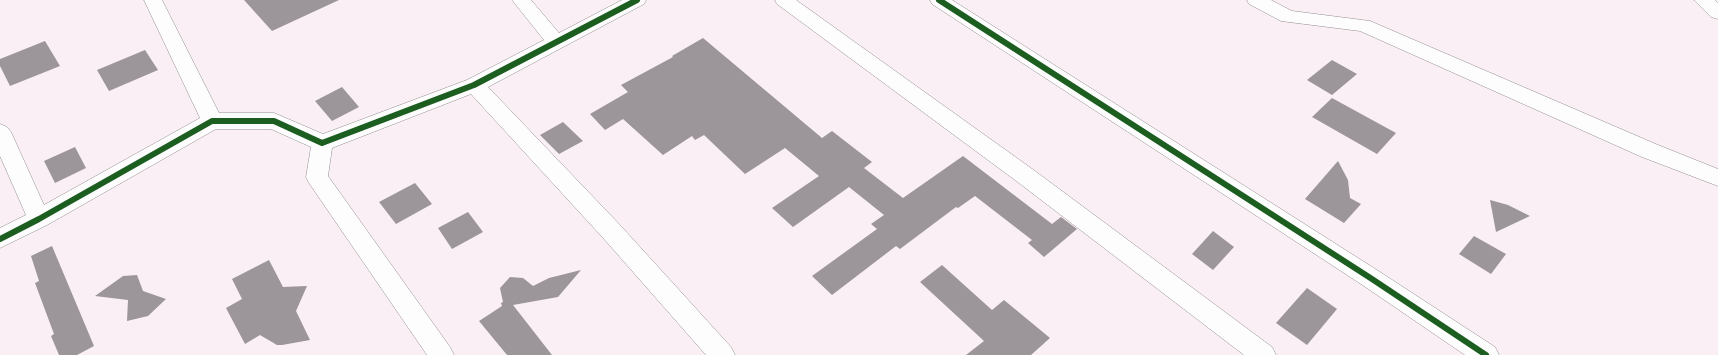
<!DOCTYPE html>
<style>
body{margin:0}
canvas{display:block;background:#faeff4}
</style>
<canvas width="1718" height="355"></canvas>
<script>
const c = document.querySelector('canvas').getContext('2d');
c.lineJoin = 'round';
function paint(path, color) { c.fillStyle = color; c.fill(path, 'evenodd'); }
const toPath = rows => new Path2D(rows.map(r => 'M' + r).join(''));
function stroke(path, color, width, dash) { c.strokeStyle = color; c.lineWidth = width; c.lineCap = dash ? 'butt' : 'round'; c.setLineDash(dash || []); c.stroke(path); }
paint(toPath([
 [244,0,339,0,272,31],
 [703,38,822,138,832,131,872,162,864,168,903,198,963,156,1052,224,1061,217,1077,229,1044,257,1028,243,1032,240,975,196,958,208,956,207,900,249,896,246,832,295,812,276,877,229,871,224,884,215,849,187,793,227,772,208,819,176,785,148,745,174,704,135,695,140,692,136,663,155,623,119,605,130,590,114,628,92,621,85,673,57,672,56],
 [45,41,60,66,10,86,0,66,0,59],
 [145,50,158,70,109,91,97,70],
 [1332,60,1357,74,1332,95,1307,80],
 [342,87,359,107,332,121,315,101],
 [1332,98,1396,133,1377,154,1312,117],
 [563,122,583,141,559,154,540,135],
 [75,147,86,168,55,183,44,161],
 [1338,161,1348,180,1350,198,1361,204,1344,223,1305,199],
 [415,183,432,204,396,224,379,202],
 [1490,200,1508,205,1530,216,1496,232],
 [468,212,483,232,452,249,438,228],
 [1213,231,1234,247,1213,270,1192,254],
 [1474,236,1506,254,1491,274,1459,254],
 [52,246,94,346,77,355,59,355,51,336,54,334,35,283,39,281,31,256],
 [269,260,283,287,307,286,296,311,310,340,282,345,277,345,260,335,245,344,226,308,242,299,232,279],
 [942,265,992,310,1004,300,1050,338,1031,355,966,355,984,341,920,282],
 [581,270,558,297,513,305,552,355,507,355,479,321,502,306,501,303,503,302,500,288,510,277,523,278,533,286,549,278],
 [137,275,143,291,166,299,148,316,127,321,128,300,95,296,123,276],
 [1307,288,1337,309,1307,345,1276,323]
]), '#9c9599');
const minor = toPath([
 [144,0,162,0,219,113,274,113,323,134,467,80,544,40,512,0,531,0,559,33,622,0,646,0,644,4,488,87,620,225,731,347,735,355,706,355,604,239,471,94,332,148,328,176,450,347,454,355,427,355,309,183,306,177,311,147,271,129,216,129,47,225,0,248,0,228,26,215,0,156,0,124,7,127,11,132,44,205,200,118,144,0],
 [775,0,796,0,1035,171,1272,347,1276,355,1244,355,1019,183,777,4,775,0],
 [930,0,952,0,1380,272,1495,347,1499,355,1465,355,1364,286,932,4,930,0],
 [1247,0,1271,0,1292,11,1370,21,1658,145,1718,169,1718,186,1642,157,1360,31,1281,21,1249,4,1247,0],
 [1694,0,1715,0,1718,3,1718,19,1711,17,1694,0]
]);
stroke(minor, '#938e90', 1);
paint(minor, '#fefdfd');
stroke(toPath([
 [939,0,1372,279,1486,355],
 [0,239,39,219,212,121,274,121,322,143,474,85,637,0]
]), '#1b5e20', 6);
</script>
